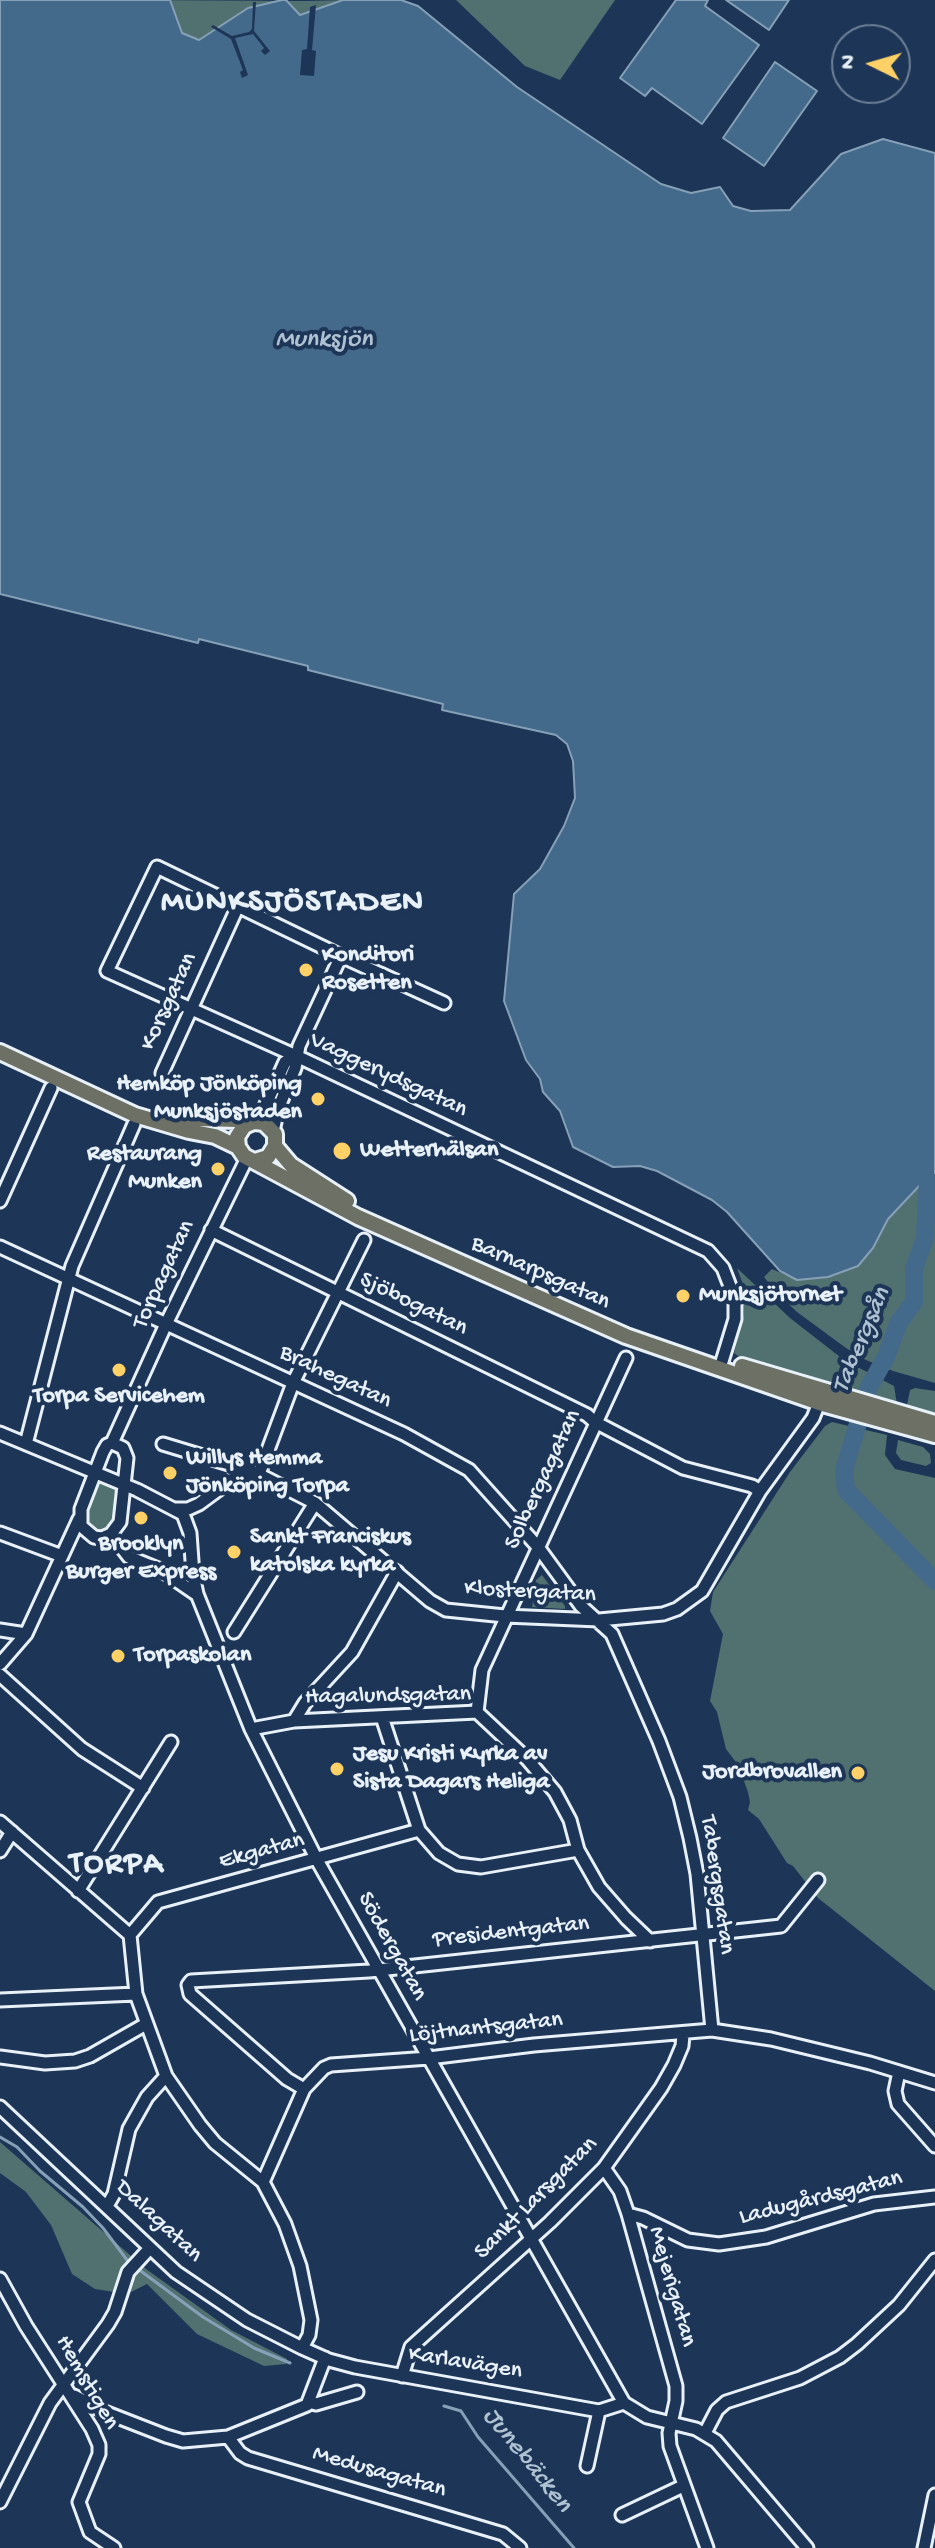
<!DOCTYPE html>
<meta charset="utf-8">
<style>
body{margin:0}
#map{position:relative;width:935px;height:2548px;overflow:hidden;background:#1d3557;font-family:"Gochi Hand",sans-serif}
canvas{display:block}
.north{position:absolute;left:831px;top:24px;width:80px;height:80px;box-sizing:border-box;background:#1d3557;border:2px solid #6e8097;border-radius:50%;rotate:275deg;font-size:22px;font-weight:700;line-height:32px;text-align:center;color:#e8f1f8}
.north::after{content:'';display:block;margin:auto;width:28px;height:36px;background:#ffd166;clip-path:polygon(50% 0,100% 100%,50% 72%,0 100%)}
</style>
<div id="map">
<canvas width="935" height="2548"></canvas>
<div class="north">N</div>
</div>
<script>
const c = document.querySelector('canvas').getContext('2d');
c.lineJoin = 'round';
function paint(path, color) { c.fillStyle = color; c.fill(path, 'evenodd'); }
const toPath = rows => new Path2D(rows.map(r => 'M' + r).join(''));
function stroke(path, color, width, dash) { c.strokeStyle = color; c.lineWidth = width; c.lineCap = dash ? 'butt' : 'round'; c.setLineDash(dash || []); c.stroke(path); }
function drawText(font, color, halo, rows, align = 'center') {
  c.font = font + ' "Gochi Hand",sans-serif'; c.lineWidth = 8; c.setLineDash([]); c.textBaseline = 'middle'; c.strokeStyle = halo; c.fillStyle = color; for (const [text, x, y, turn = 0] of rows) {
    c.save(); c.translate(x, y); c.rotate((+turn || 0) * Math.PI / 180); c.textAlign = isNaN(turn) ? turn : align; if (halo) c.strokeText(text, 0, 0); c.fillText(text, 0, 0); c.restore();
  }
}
paint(toPath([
 [133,0,305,1,349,0,233,86],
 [456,0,615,0,560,80,525,66],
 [935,1179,935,1383,893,1371,866,1360,846,1348,797,1312,775,1291,764,1277,772,1269,797,1280,873,1248,888,1219,921,1184],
 [737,1268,790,1318,844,1360,894,1386,897,1404,801,1373,741,1358,734,1353,744,1314,742,1282],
 [915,1388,935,1391,935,1413,907,1405,910,1390],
 [832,1422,887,1435,885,1455,895,1469,935,1478,935,1991,818,1898,793,1866,787,1863,759,1819,748,1810,750,1802,748,1792,738,1765,726,1749,717,1712,710,1701,723,1634,710,1611,713,1592,790,1472,825,1426],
 [898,1440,923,1447,930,1454,931,1463,926,1466,901,1460,896,1453],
 [98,1480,119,1490,115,1520,105,1531,97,1531,87,1525,85,1518],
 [542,1575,565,1606,565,1609,532,1607,536,1580],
 [0,2142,146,2269,231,2330,287,2359,286,2364,264,2366,197,2334,147,2284,127,2294,95,2289,72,2274,51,2225,26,2192,0,2173]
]), '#517070');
const water = toPath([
 [0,0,170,0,182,33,199,40,248,8,282,0,286,0,300,15,343,0,401,0,418,6,517,87,661,184,691,193,720,187,733,206,751,211,790,210,841,154,883,139,935,153,935,1179,921,1184,888,1219,873,1248,858,1266,828,1277,797,1280,780,1271,727,1212,712,1200,657,1171,640,1166,613,1167,573,1147,560,1111,543,1092,540,1079,526,1060,504,1001,514,894,540,869,564,826,575,798,573,761,567,744,556,735,442,710,443,704,308,670,308,666,199,639,198,643,0,594,0,0],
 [676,0,708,0,705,6,759,45,702,124,652,88,645,96,620,78,676,0],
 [726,0,789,0,769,30,726,0],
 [775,62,817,91,764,166,723,138,775,62]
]);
paint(water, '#446a8b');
stroke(water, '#86a0b7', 2);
paint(toPath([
 [253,2,256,2,254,31,270,51,265,55,261,51,264,48,253,34,235,38,248,75,242,78,240,72,243,70,231,39,211,27,213,25,232,36,249,32,252,29],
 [316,5,312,50,316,51,314,76,300,75,302,50,307,49,310,7]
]), '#1d3557');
stroke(toPath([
 [0,2137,17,2147,40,2171,83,2207,103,2228,127,2260],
 [138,2269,203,2317,254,2348,290,2363],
 [444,2406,461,2411,478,2437,574,2548]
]), '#86a0b7', 3);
stroke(toPath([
 [928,1180,925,1238,914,1269,914,1302,899,1322,886,1357,869,1387,844,1470,846,1490,935,1581]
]), '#446a8b', 18);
const minor = toPath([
 [444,1003,341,956,157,867,107,971,305,1060,708,1251,723,1268,735,1299,735,1319,720,1368],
 [162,1073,238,906],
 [258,1122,285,1062,296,1056],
 [273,1131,278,1109,295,1068,299,1046,341,956],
 [0,1201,51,1088],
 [211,1230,587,1415,595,1422,683,1468,752,1486,760,1491],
 [0,1247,404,1434,469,1470,538,1547,581,1606,612,1634,659,1741,680,1797,690,1838,697,1874,712,2030],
 [0,1433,137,1490,183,1514,190,1533,193,1575,197,1594,251,1729,317,1860,624,2403,647,2417,696,2429,716,2441,807,2548],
 [112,1443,166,1324,247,1158],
 [112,1443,123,1448,127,1458,120,1522,111,1534,102,1538,94,1537,81,1526,81,1509,103,1452,107,1445,112,1443],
 [26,1444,72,1266,134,1124],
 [163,1444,252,1471,315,1503,430,1601,446,1610,505,1616,599,1620,663,1614,677,1609,702,1591,760,1491,813,1418,821,1398],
 [259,1474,293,1383,364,1240],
 [176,1509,188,1509,199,1504,233,1479,252,1471],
 [0,1533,62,1556],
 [111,1534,129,1557,161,1570,196,1594],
 [0,1630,26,1634],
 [234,1632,315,1503],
 [0,1664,26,1634,79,1519],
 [0,1675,82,1749,143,1788],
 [477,1712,482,1670,626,1358],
 [382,1717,419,1830,439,1853,458,1864,481,1867,578,1850],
 [294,1721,305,1703,352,1652,397,1572],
 [251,1729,294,1721,477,1712,527,1759,555,1792,570,1820,578,1850,599,1887,626,1918,650,1941],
 [0,1822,130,1935,136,1994,166,2076,200,2125,215,2143,263,2182,285,2224,300,2266,311,2320,309,2335,302,2348],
 [0,1851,12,1832],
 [78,1891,171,1742],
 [130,1935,158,1902,419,1830],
 [0,2000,136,1994],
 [0,2057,45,2063,75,2061,90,2056,146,2024],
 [899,2072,895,2091,898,2104,935,2146],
 [304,2089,287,2079,190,1994,188,1985,191,1981,369,1971,781,1926,818,1880],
 [0,2107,176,2272,247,2320,302,2348,329,2360,355,2367,599,2411,624,2403],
 [604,2168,620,2191,628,2214,676,2386,676,2401,669,2433,670,2446,707,2548],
 [263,2182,304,2089,324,2068,331,2065,429,2058,534,2045,712,2030,771,2039,870,2063,935,2083],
 [107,2206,114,2194,129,2129,147,2097,166,2076],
 [628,2214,643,2218,688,2240,719,2244,766,2237,874,2204,935,2197],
 [0,2279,26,2326,92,2429,99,2445,99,2454,79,2502,90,2532,114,2548],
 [402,2376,411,2347,550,2222,604,2168,661,2088,674,2065,682,2046,683,2035],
 [74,2396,107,2413,166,2436,183,2441,228,2437,307,2405,325,2358],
 [309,2402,316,2404,357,2392],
 [705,2433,717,2410,726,2402,800,2378,840,2357,857,2344,899,2305,935,2260],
 [228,2437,240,2453,248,2458,503,2534,520,2548],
 [587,2466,599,2411],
 [0,2502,50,2403,108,2324,115,2312,128,2272,150,2248],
 [622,2515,683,2486],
 [924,2548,935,2495]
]);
const major = toPath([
 [0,1052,135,1115,189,1131,215,1136,238,1147],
 [164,1118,237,1120,264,1123,275,1134,275,1146,268,1157,255,1161],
 [253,1122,244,1126,237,1137,238,1147,244,1156,358,1217,626,1336,819,1403,935,1435],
 [275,1146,291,1165,347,1201],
 [742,1366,935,1423]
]);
stroke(minor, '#e8f1f8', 17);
stroke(major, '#e8f1f8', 20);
stroke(minor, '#1d3557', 11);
stroke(major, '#6c7065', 14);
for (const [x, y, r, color] of [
 [306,970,8,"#ffd166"],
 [318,1099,8,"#ffd166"],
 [342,1151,10,"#ffd166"],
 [218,1169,8,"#ffd166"],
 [683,1296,8,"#ffd166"],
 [119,1370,8,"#ffd166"],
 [170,1473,8,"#ffd166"],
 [141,1518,8,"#ffd166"],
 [234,1552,8,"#ffd166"],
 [118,1656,8,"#ffd166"],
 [337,1769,8,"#ffd166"],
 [858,1773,8,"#ffd166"]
]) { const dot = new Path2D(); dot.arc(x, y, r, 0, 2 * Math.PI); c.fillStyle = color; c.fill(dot); stroke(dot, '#1d3557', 3); }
drawText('bold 24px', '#e8f1f8', '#1d3557', [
 ["Konditori",322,956],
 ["Rosetten",322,984],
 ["Hemköp Jönköping",302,1085,"right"],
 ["Munksjöstaden",302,1113,"right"],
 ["Wetterhälsan",360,1151],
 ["Restaurang",202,1155,"right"],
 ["Munken",202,1183,"right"],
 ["Munksjötornet",699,1296],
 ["Torpa Servicehem",119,1397,"center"],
 ["Willys Hemma",186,1459],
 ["Jönköping Torpa",186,1487],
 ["Sankt Franciskus",250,1538],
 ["katolska kyrka",250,1566],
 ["Brooklyn",141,1545,"center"],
 ["Burger Express",141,1573,"center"],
 ["Torpaskolan",134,1656],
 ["Jesu Kristi Kyrka av",353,1755],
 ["Sista Dagars Heliga",353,1783],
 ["Jordbrovallen",842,1773,"right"]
], 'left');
drawText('24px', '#e8f1f8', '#1d3557', [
 ["Korsgatan",170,1002,-65],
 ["Vaggerydsgatan",388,1076,25],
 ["Barnarpsgatan",540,1274,24],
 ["Torpagatan",165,1275,-65],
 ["Sjöbogatan",413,1305,26],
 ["Brahegatan",335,1378,25],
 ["Solbergagatan",544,1480,-65],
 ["Klostergatan",530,1593,3],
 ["Hagalundsgatan",388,1697,-1],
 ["Ekgatan",262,1852,-15],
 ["Tabergsgatan",716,1885,82],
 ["Presidentgatan",511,1933,-6],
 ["Södergatan",391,1947,61],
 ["Löjtnantsgatan",486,2029,-6],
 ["Sankt Larsgatan",537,2199,-45],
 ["Ladugårdsgatan",821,2199,-14],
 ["Dalagatan",158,2222,43],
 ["Mejerigatan",671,2287,74],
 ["Karlavägen",465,2364,9],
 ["Hemstigen",86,2383,60],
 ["Medusagatan",379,2473,16]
]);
drawText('italic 26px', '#afc2d2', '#1d3557', [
 ["Munksjön",324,341],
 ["Tabergsån",863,1341,-67],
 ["Junebäcken",526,2461,51]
]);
c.letterSpacing = '2px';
drawText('bold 32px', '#e8f1f8', '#1d3557', [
 ["MUNKSJÖSTADEN",293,904],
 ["TORPA",117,1866]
]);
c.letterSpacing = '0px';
</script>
